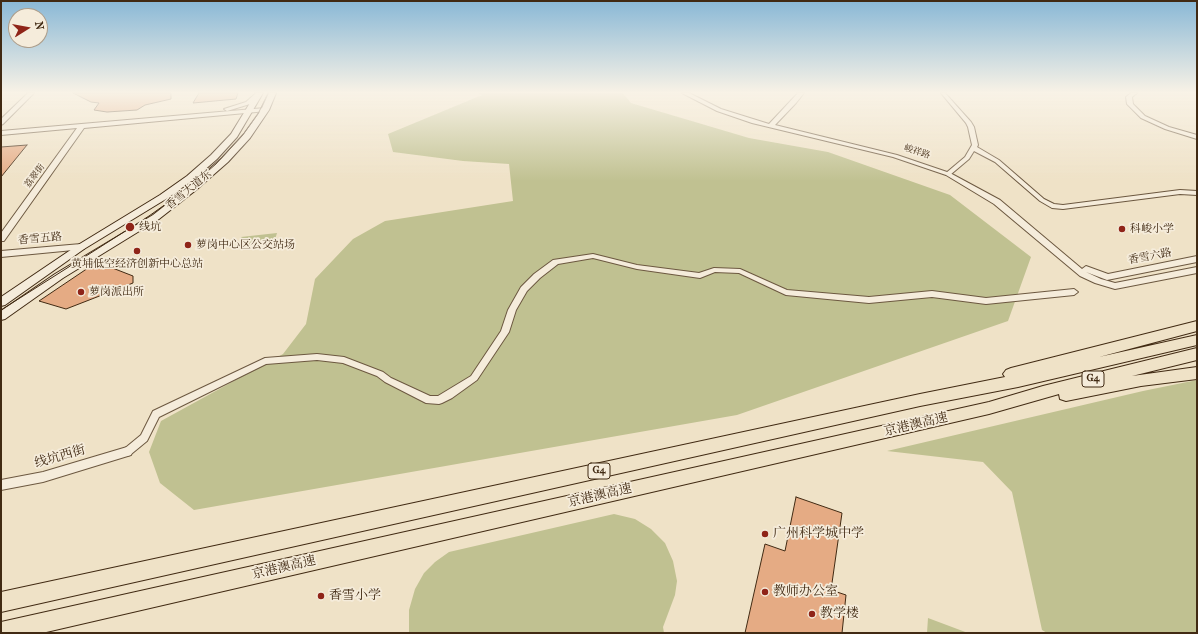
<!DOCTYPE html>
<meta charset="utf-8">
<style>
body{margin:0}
#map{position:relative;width:1198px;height:634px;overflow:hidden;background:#efe2c7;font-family:"IM FELL French Canon",serif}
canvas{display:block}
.frame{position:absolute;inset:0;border:2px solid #412a13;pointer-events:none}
.north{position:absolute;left:8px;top:8px;width:40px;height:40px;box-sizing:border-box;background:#f5ecdb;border:1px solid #ad9e8b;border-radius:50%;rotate:79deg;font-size:11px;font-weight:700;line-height:16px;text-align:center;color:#412a13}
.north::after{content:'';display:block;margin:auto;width:14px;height:18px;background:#8f2418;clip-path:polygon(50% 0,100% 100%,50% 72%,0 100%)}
</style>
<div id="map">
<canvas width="1198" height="634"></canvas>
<div class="frame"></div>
<div class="north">N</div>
</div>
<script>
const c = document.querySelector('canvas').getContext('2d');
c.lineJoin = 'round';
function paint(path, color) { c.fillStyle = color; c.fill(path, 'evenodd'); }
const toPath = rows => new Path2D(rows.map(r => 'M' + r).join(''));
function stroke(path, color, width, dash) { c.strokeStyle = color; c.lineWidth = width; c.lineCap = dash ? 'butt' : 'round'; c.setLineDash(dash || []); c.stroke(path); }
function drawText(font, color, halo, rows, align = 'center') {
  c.font = font + ' "IM FELL French Canon","Noto Serif SC",serif'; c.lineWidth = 3.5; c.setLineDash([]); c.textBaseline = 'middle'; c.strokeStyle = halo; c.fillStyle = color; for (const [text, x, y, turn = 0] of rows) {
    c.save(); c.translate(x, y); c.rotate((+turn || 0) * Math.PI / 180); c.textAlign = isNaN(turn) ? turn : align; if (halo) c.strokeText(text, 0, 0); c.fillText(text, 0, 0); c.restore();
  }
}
paint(toPath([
 [476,93,623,93,631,103,749,138,828,152,950,195,1031,257,1008,321,737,415,194,510,160,483,149,452,161,421,283,354,306,324,315,279,353,239,385,221,513,201,509,164,463,161,393,152,388,134,482,95],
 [277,233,274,243,238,247,241,237],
 [1197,380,1197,633,1047,633,1042,630,1012,492,983,462,887,451,1143,391],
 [614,514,635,519,651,529,665,543,673,561,677,581,675,595,663,627,664,633,409,633,409,610,415,589,424,573,435,562,449,552],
 [928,618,968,633,927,633]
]), '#c0c191');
const building = toPath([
 [73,93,171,93,171,99,145,105,137,110,107,112,94,110,99,103,91,102,73,93],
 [199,93,238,93,236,99,193,103,199,93],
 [27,145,1,177,1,147,27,145],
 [97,262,133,276,133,283,66,309,39,301,97,262],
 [796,497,842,513,831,590,846,595,842,633,745,633,765,544,785,551,796,497]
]);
paint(building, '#e5ab84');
stroke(building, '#412a13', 1);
const minor = toPath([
 [941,93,945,93,971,122,974,127,978,145,977,147,999,160,1044,199,1054,204,1063,205,1180,190,1197,191,1197,195,1180,194,1063,209,1052,208,1040,201,995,162,974,151,969,159,950,175,946,175,946,173,965,157,972,145,968,127,966,123,941,93],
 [1131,93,1137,93,1132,97,1133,104,1145,116,1169,127,1197,135,1197,139,1165,129,1141,118,1127,104,1126,97,1131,93],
 [593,254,637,265,699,273,714,268,740,269,787,290,869,297,932,291,986,298,1074,289,1078,292,1074,295,986,304,932,297,869,303,786,295,739,273,715,272,700,278,637,269,593,258,558,264,540,278,527,291,516,310,509,332,477,380,452,398,442,403,439,404,426,403,385,382,377,376,343,363,317,360,266,364,159,417,147,441,130,455,127,456,124,455,122,452,124,449,141,435,153,411,265,358,317,354,344,357,383,372,391,378,430,396,438,396,471,376,501,331,508,310,521,287,534,274,553,260,593,254]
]);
const tertiary = toPath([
 [28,93,34,93,3,124,1,125,1,119,28,93],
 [256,93,262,93,250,104,227,111,224,109,246,102,256,93],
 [682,93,689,93,721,109,769,124,798,93,804,93,796,103,775,125,897,155,950,173,1000,200,1082,269,1086,266,1108,274,1197,256,1197,262,1107,280,1086,272,1101,279,1115,283,1197,267,1197,273,1115,289,1095,283,1080,276,994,204,946,175,893,157,752,123,717,111,682,93],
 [265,108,267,109,267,111,84,128,4,241,1,241,1,233,77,128,1,135,1,131,265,108],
 [81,244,84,245,85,247,84,249,1,257,1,251,81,244],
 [127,447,131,449,132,452,131,455,43,482,1,490,1,480,43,472,127,447]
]);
const secondary = toPath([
 [256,93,263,93,237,137,217,159,193,180,166,199,84,249,5,305,1,306,1,297,78,245,160,195,187,176,211,155,231,134,256,93],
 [269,93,276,93,269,110,250,138,228,162,196,190,159,219,63,278,5,319,1,320,1,311,55,274,153,215,190,186,222,158,244,134,261,110,269,93]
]);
const motorway = toPath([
 [1197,321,1197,331,1099,357,1197,335,1197,345,1018,387,920,406,1,612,1,592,920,394,1005,377,1003,374,1006,370,1011,368,1197,321],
 [1197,348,1197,360,1132,376,1197,367,1197,379,1141,386,1066,401,1060,399,1059,394,989,414,42,633,1,633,1,622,989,402,1043,386,1197,348]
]);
stroke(minor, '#6c5840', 2);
stroke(tertiary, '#6c5840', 2);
stroke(secondary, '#412a13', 2);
stroke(motorway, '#412a13', 2);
paint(minor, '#f5ecdb');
paint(tertiary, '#f5ecdb');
paint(secondary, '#f5ecdb');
paint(motorway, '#efe2c7');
stroke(toPath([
 [1,310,149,216,187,189,216,164,242,136,258,114,268,93]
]), '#412a13', 1);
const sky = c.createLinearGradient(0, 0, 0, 181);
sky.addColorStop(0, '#89b8d6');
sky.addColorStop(0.51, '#f8f2e6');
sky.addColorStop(1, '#f8f2e600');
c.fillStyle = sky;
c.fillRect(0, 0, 1198, 181);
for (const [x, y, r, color] of [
 [130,227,5,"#8f2418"],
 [1122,229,4,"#8f2418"],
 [188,245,4,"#8f2418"],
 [137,251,4,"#8f2418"],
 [81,292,4,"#8f2418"],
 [765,534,4,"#8f2418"],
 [765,592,4,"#8f2418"],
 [321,596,4,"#8f2418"],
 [812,614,4,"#8f2418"]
]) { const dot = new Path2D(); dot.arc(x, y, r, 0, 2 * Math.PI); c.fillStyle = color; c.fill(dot); stroke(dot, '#f5ecdb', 1.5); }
drawText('9px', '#412a13', '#f5ecdb', [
 ["峻祥路",917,152,18],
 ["荔翠街",35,176,-54]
]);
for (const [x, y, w] of [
 [1093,379,22],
 [599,471,22]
]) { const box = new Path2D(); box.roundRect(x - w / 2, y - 8, w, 16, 3); c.fillStyle = '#f5ecdb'; c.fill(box); stroke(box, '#412a13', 1); }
drawText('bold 10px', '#412a13', null, [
 ["G4",1093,379],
 ["G4",599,471]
]);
drawText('11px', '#412a13', '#f5ecdb', [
 ["香雪大道东",189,190,-39],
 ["香雪五路",40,239,-5],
 ["香雪六路",1150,257,-11]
]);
drawText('11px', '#412a13', '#f5ecdb', [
 ["线坑",139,227],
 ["科峻小学",1130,229],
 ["萝岗中心区公交站场",196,245],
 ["黄埔低空经济创新中心总站",137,264,"center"],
 ["萝岗派出所",89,292]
], 'left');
drawText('13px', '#412a13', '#f5ecdb', [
 ["京港澳高速",916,425,-13],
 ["线坑西街",60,457,-16],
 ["京港澳高速",600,496,-13],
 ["京港澳高速",284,568,-13]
]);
drawText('13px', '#412a13', '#f5ecdb', [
 ["广州科学城中学",773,534],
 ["教师办公室",773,592],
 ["香雪小学",329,596],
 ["教学楼",820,614]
], 'left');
</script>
